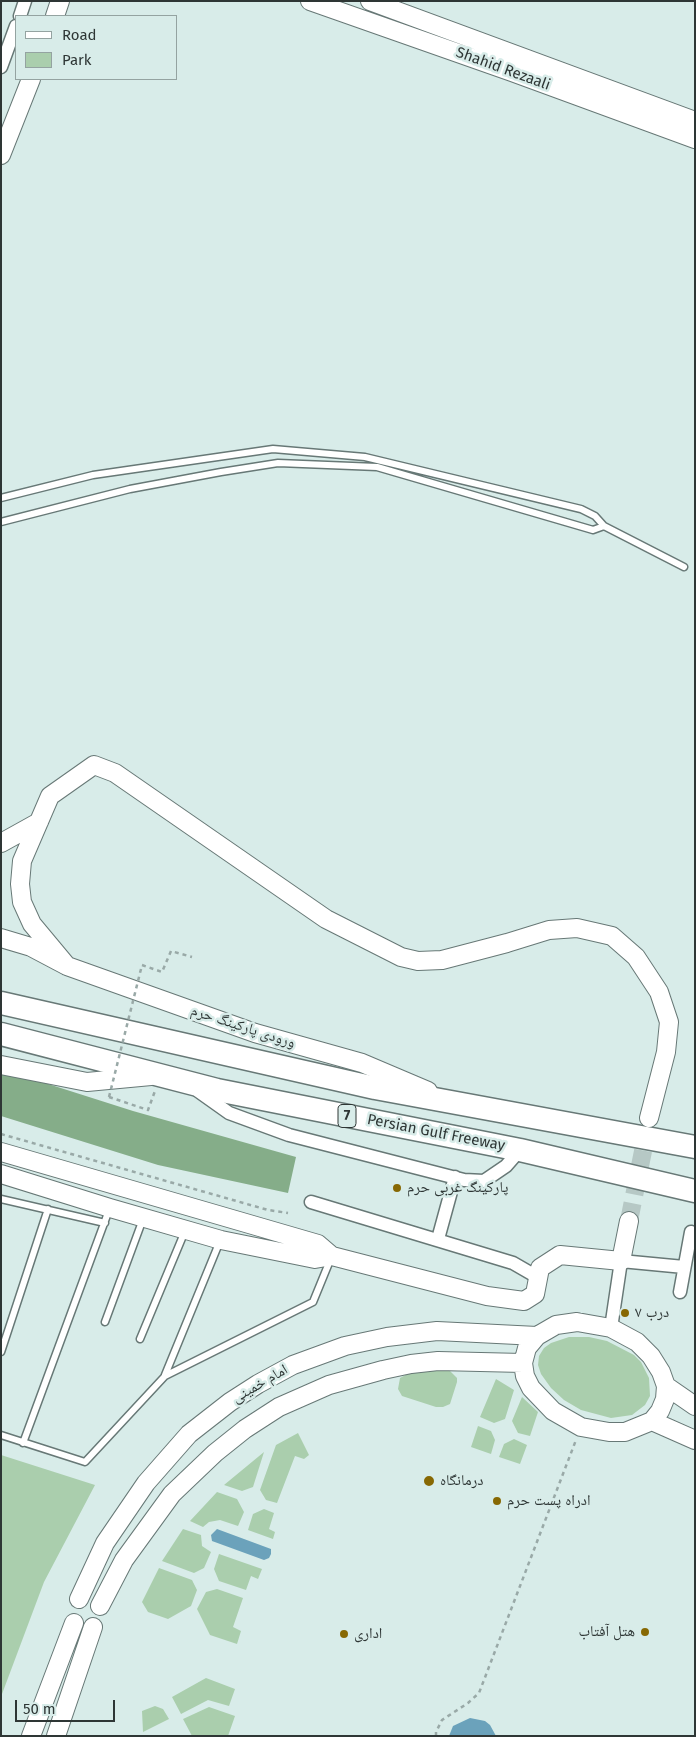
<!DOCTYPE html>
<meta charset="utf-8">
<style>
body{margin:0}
#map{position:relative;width:696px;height:1737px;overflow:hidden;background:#d8ece9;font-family:"Fira Sans",sans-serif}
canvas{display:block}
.frame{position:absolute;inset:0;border:2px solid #2e3635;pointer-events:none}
.legend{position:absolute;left:15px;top:15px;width:162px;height:65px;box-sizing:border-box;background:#d8ece9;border:1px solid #94a3a1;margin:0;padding:6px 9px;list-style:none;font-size:15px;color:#2e3635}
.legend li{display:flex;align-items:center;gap:10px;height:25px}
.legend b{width:25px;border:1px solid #94a3a1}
.scale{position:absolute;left:15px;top:1700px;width:100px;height:22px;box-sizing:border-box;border:2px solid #2e3635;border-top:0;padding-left:6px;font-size:15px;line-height:18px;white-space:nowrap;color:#2e3635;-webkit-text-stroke:4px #d8ece9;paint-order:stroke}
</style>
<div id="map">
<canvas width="696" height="1737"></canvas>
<div class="frame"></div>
<ul class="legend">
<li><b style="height:6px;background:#fff"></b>Road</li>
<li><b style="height:14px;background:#aacead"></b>Park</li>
</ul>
<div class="scale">50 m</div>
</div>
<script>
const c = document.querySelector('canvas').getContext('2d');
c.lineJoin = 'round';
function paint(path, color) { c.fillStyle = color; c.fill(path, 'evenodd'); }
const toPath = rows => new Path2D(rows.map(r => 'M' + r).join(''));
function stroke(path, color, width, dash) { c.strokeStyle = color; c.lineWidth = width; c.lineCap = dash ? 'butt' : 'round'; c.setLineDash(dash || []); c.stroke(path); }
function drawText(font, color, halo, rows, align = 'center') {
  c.font = font + ' "Fira Sans","Noto Naskh Arabic",sans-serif'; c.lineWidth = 5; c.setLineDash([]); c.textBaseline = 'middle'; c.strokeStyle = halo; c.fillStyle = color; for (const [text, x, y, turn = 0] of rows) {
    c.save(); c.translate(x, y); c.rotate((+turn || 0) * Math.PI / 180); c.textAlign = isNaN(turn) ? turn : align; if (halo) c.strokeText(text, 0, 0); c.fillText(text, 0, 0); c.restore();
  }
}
paint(toPath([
 [569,1337,589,1337,607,1341,634,1355,641,1362,649,1378,650,1396,645,1405,632,1415,611,1418,581,1410,564,1400,551,1388,541,1374,538,1365,539,1356,544,1348,551,1343],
 [449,1370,457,1378,457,1382,450,1404,443,1407,436,1407,402,1396,398,1389,400,1378,411,1372],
 [496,1379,514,1390,505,1419,494,1423,480,1417],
 [522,1397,538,1412,530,1436,518,1433,512,1421],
 [478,1426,491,1431,495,1440,491,1454,471,1447],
 [298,1433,309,1455,304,1459,295,1456,277,1503,266,1500,260,1490,276,1445],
 [514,1439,527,1445,520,1464,499,1457,504,1444],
 [264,1452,253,1487,242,1491,224,1485],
 [1,1455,95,1485,44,1582,2,1694],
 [217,1492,237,1499,244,1512,238,1526,220,1520,209,1522,203,1527,190,1521],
 [264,1509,274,1513,269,1529,275,1532,273,1539,248,1530,253,1514],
 [183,1529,201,1535,202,1546,211,1552,204,1568,194,1573,162,1561],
 [219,1554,262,1569,258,1579,251,1576,246,1590,219,1581,214,1569],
 [159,1568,192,1580,197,1590,191,1606,168,1619,148,1612,142,1602],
 [217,1589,243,1598,233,1627,241,1631,237,1644,210,1635,197,1609,206,1592],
 [206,1678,235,1689,229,1706,208,1700,181,1714,172,1697],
 [155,1706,163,1709,169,1719,143,1732,142,1711],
 [209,1707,235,1716,228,1736,192,1736,183,1719]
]), '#aacead');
paint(toPath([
 [1,1069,133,1111,296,1157,288,1193,158,1165,1,1116]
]), '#85ad89');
paint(toPath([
 [217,1529,271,1549,271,1554,269,1558,264,1560,212,1541,211,1535],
 [470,1718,485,1721,490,1725,496,1736,449,1736,453,1726]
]), '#6ba2bb');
stroke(toPath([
 [629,1221,648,1126]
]), '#b6c8c5', 18, [18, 9]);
const lane = toPath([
 [1,498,93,475,273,449,365,457,581,509,595,516,604,526,593,530,377,467,278,463,221,472,130,489,1,522],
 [604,526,684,567],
 [1,1199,105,1223],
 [105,1322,143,1219],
 [140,1339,185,1231],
 [1,1352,48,1209],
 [165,1375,220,1241],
 [1,1435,85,1462,165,1376,313,1302,331,1258],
 [23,1443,109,1210]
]);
const street = toPath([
 [20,16,25,1],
 [1,67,16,26],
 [198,1091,229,1113,289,1135,464,1180,484,1181,506,1166,520,1150],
 [311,1202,513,1263,539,1278],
 [438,1239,455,1177],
 [680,1292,691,1232],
 [611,1328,621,1261,684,1267]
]);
const secondary = toPath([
 [310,1,512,72,695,139],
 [370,1,695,121],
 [55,16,60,1],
 [1,155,31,79],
 [1,843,39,822],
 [1,938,31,947,67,966,255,1033,362,1063,428,1091],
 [67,966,32,924,22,902,20,884,22,861,50,796,94,765,115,773,326,919,401,957,418,961,442,960,507,943,549,930,577,928,612,936,636,957,659,992,669,1022,666,1052,649,1118],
 [1,1065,87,1082,151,1076],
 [1,1152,318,1244,332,1256],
 [1,1174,110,1208,221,1240,315,1259,332,1256,487,1296,524,1301,535,1294,540,1268,560,1255,621,1261,629,1221],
 [577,1322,611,1328,637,1342,651,1356,661,1372,666,1386,665,1399,660,1411,652,1421,625,1432,609,1432,581,1427,553,1411,531,1388,525,1376,523,1363,527,1348,537,1336,556,1325,577,1322],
 [666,1386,695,1406],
 [652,1421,695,1440],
 [79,1599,105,1543,146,1483,189,1434,230,1402,258,1384,293,1365,345,1346,387,1337,437,1331,537,1336],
 [100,1606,124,1560,172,1494,215,1453,245,1429,279,1407,329,1385,383,1370,411,1364,438,1361,523,1363],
 [31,1736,74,1623],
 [56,1736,93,1627]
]);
const highway = toPath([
 [1,1003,375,1088,695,1147],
 [1,1034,217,1090,520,1150,695,1191]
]);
stroke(lane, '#677876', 9);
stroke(street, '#677876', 15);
stroke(secondary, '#677876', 20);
stroke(highway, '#677876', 25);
stroke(toPath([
 [142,965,162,972,171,951,192,957],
 [109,1097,148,1110,155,1091],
 [1,1134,268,1210,288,1213],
 [436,1736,436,1732,442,1720,468,1703,479,1693,576,1440]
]), '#99a9a7', 2.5, [4, 4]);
stroke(lane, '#fff', 6);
stroke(street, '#fff', 12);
stroke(secondary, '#fff', 18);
stroke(highway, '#fff', 22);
stroke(toPath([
 [109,1097,142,965]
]), '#99a9a7', 2.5, [4, 4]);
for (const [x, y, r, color] of [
 [397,1188,5,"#876803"],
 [625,1313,5,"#876803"],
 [429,1481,6,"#876803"],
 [497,1501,5,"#876803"],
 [645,1632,5,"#876803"],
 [344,1634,5,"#876803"]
]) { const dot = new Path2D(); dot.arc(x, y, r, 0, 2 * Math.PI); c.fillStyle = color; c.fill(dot); stroke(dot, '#d8ece9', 2); }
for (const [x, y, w] of [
 [347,1116,18]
]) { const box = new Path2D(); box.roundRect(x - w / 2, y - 11.5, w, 23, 4); c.fillStyle = '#d8ece9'; c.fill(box); stroke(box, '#2e3635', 1); }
drawText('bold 14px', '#2e3635', null, [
 ["7",347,1116]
]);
drawText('15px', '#2e3635', '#d8ece9', [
 ["Shahid Rezaali",503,69,20],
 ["ورودی پارکینگ حرم",243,1027,18],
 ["Persian Gulf Freeway",436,1133,11],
 ["امام خمینی",260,1384,-30]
]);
drawText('15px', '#2e3635', '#d8ece9', [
 ["پارکینگ غربی حرم",407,1188],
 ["درب ۷",635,1313],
 ["درمانگاه",440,1481],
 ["ادراه پست حرم",507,1501],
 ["هتل آفتاب",635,1632,"right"],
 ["اداری",354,1634]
], 'left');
</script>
